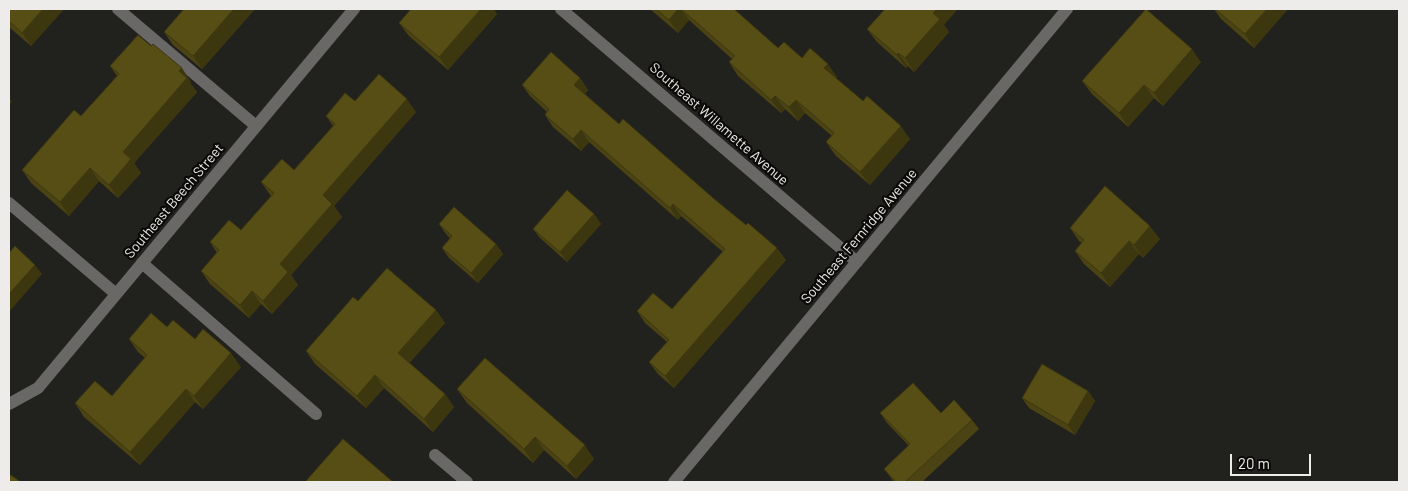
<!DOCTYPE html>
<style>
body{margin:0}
#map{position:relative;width:1408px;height:491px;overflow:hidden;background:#21211d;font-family:Barlow,sans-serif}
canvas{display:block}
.frame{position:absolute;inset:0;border:10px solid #edecea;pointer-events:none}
.scale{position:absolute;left:1230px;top:454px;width:81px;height:22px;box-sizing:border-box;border:2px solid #edecea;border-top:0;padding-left:6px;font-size:15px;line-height:18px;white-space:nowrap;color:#edecea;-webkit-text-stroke:4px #0b0a09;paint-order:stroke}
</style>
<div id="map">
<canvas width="1408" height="491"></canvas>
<div class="frame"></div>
<div class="scale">20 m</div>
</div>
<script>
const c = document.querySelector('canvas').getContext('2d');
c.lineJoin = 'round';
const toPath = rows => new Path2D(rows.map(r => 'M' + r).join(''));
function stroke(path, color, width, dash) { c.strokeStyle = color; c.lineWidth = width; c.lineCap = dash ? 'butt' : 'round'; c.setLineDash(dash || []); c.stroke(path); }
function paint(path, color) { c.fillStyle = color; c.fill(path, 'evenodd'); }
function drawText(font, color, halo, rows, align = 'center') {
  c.font = font + ' Barlow,sans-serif'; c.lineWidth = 4.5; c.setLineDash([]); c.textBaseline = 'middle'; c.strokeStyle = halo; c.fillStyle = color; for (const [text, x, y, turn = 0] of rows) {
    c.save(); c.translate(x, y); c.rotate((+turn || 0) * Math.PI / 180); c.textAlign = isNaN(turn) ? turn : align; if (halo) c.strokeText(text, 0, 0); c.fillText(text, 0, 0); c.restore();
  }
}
stroke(toPath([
 [118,9,256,126],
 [142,263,316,414]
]), '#696866', 12);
stroke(toPath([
 [561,9,857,262],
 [9,203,116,294],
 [9,404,38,388,354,9],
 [435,455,467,482],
 [674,482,1067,9]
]), '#696866', 12);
paint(toPath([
 [9,9,64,9,31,46,9,27],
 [184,9,255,9,202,69,173,45,164,32],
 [650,9,734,9,778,48,802,58,837,77,836,78,863,101,910,139,870,185,836,156,826,142,832,136,805,113,798,121,785,109,781,113,738,76,729,62,732,59,689,20,678,33],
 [1214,9,1288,9,1254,48,1221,19],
 [497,14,448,70,409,36,399,23],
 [944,25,949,32,914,72,908,66,906,68,877,42,867,29],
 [1201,62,1163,106,1154,98,1128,127,1092,94,1082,81],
 [110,66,191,82,190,83,197,92,134,163,141,173,118,198,99,181,69,216,31,183,22,170,81,116,117,76],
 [580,78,588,90,585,94,619,124,713,198,786,260,674,388,658,374,649,362,667,342,645,323,637,311,672,309,723,252,681,216,678,220,589,142,581,151,553,127,545,115,547,112,530,96,522,85],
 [355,101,416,112,334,206,342,217,291,275,298,285,272,314,261,304,249,318,210,284,201,271,217,253,210,242,241,230,271,196,261,182,294,170,333,126,326,116],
 [594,214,601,224,567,262,540,238,533,229],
 [439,224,496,244,503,254,478,283,449,258,442,248,450,238,446,234],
 [1070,228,1160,239,1143,258,1139,254,1110,287,1084,264,1075,251,1082,243,1079,241],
 [358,301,436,310,445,323,409,363,445,394,454,407,433,432,384,388,366,408,315,364,306,351],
 [167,327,195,339,241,367,203,409,195,402,140,465,84,417,75,403,112,396,145,358,138,352,129,339],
 [457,389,594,459,576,479,544,450,533,463,467,403],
 [1088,391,1095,401,1075,435,1029,408,1022,398],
 [880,413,941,413,972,420,979,429,922,482,894,482,884,469,909,446,887,423]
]), '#4b4313');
paint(toPath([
 [43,9,64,9,31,46,22,33],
 [234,9,255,9,202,69,193,56],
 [481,9,494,9,497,14,448,70,439,57],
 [678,9,681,9,689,20,678,33,669,20],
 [937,9,958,9,944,25,949,32,914,72,905,58,933,13],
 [1267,9,1288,9,1254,48,1245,34],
 [1192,49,1201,62,1163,106,1154,93],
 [898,53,908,66,906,68,897,55],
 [828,64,837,77,833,81,824,68],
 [182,68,191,82,190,83,197,92,134,163,141,173,118,198,109,185,123,152],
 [580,78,588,90,583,96,574,85],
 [1144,85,1154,98,1128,127,1119,113],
 [775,96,785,109,781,113,771,100],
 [9,97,12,102,9,105],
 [407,99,416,112,334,206,342,217,291,275,298,285,272,314,263,301,280,264,323,195],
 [796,100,805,113,798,121,789,107],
 [901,126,910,139,870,185,860,172],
 [581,130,589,142,581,151,573,139],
 [90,168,99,181,69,216,60,202],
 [673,204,681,216,678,220,670,208],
 [594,214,601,224,567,262,560,252],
 [1150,226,1160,239,1143,258,1134,245],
 [1129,241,1139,254,1110,287,1101,273],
 [496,244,503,254,478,283,471,273],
 [777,248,786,260,674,388,665,376],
 [35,265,42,274,9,312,9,294],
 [252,291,261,304,249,318,240,305],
 [436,310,445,323,407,366,398,353],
 [231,353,241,367,203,409,194,396],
 [375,375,384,388,366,408,357,396],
 [186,389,195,402,140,465,130,452],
 [1088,391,1095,401,1075,435,1068,425],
 [445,394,454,407,433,432,424,419],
 [535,437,544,450,533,463,524,449],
 [585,445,594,459,576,479,567,466]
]), '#3d370f');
const building = toPath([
 [9,9,43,9,22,33,9,21,9,9],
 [184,9,234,9,193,56,164,32,184,9],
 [411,9,481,9,439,57,399,23,411,9],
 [656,9,678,9,669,20,656,9],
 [681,9,734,9,778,48,784,42,802,58,810,48,828,64,824,68,863,101,867,96,901,126,860,172,826,142,834,133,796,100,789,107,775,96,771,100,729,62,735,56,681,9],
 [885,9,937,9,933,13,940,19,905,58,898,53,897,55,867,29,885,9],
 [1146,9,1192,49,1154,93,1144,85,1119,113,1082,81,1146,9],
 [1215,9,1267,9,1245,34,1215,9],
 [138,35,151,46,153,44,182,68,179,71,187,78,123,152,131,159,109,185,90,168,60,202,22,170,74,110,81,116,119,74,110,66,138,35],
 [551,52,580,78,574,85,619,124,623,119,713,198,746,225,748,223,777,248,665,376,649,362,669,340,637,311,653,293,672,309,725,249,673,204,670,208,581,130,573,139,545,115,549,109,522,85,551,52],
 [379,74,407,99,323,195,332,204,280,264,288,272,263,301,252,291,240,305,201,271,219,250,210,242,229,220,241,230,274,193,261,182,282,159,294,170,335,124,326,116,345,93,355,101,379,74],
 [1105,186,1150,226,1134,245,1129,241,1101,273,1075,251,1084,240,1070,228,1105,186],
 [567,190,594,214,560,252,533,229,567,190],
 [454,207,496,244,471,273,442,248,452,236,439,224,454,207],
 [15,246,35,265,9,294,9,253,15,246],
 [387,268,436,310,398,353,445,394,424,419,375,375,357,396,306,351,353,297,358,301,387,268],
 [151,313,167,327,173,320,195,339,203,329,231,353,194,396,186,389,130,452,75,403,95,381,112,396,147,355,129,339,151,313],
 [485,358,585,445,567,466,535,437,524,449,457,389,485,358],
 [1042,364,1088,391,1068,425,1022,398,1042,364],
 [913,383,941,413,954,400,972,420,905,482,896,482,884,469,910,444,880,413,913,383],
 [343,439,393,482,308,482,306,481,343,439],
 [9,474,21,482,9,482,9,474]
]);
paint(building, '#574e16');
stroke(building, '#3d370f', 1);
drawText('14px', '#edecea', '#0b0a09', [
 ["Southeast Willamette Avenue",719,124,41],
 ["Southeast Beech Street",174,201,-50],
 ["Southeast Fernridge Avenue",859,236,-50]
]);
</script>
